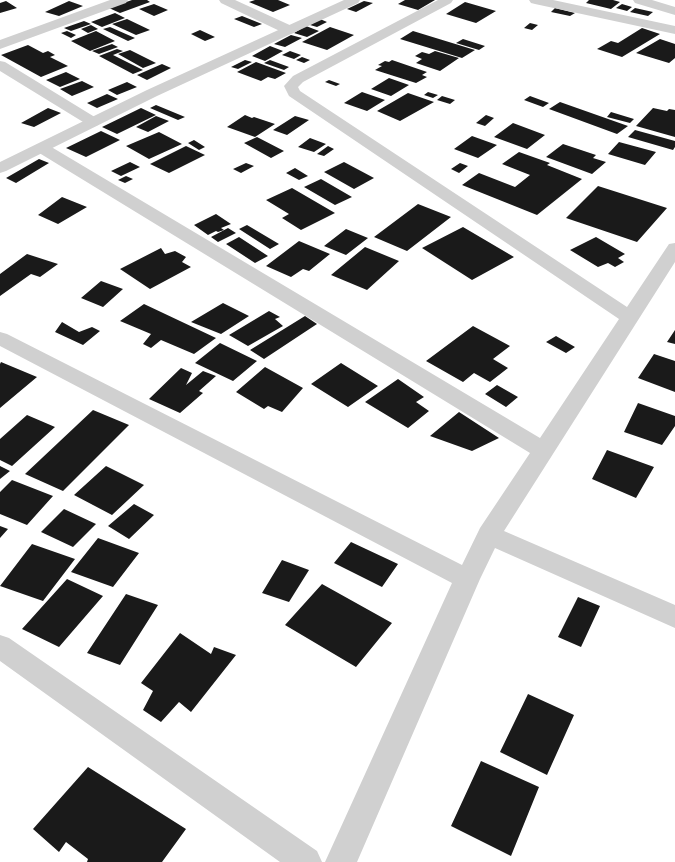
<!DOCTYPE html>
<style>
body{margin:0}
canvas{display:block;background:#fff}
</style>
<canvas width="675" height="862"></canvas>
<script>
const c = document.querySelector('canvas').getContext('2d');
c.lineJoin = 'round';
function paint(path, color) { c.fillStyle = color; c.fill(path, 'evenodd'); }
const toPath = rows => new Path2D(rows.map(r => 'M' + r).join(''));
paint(toPath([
 [132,0,147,0,150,2,120,13,109,8],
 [255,0,278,0,290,5,273,12,249,2],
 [405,0,435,0,418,10,398,4],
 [589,0,613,0,620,2,611,9,586,3],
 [6,1,17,8,0,13,0,3],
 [69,1,83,6,59,16,45,12],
 [364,1,373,3,356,12,347,9],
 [465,2,496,11,476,23,446,14],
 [154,4,168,10,154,16,139,9],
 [622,4,632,7,627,11,616,8],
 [555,8,575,13,570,16,551,12],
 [635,8,653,12,648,16,630,12],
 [115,13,125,18,102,27,91,22],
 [242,16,262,24,254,27,234,19],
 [127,19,150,30,136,35,112,24],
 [320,19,327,22,317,27,310,25],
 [84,21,91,24,71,31,64,28],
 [530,23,538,25,532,30,524,28],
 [91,25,98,29,88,33,81,29],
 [306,26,319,31,307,37,294,33],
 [110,27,135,38,128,41,103,29],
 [330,27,354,35,327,50,302,42],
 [642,28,660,34,622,57,597,49,611,41,618,43],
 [200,30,215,37,205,41,191,34],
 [67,31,76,35,71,38,61,33],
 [96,31,115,41,90,51,71,41],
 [413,31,475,50,462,58,400,39],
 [291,35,302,38,285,47,274,44],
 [463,39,485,46,479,50,456,43],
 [660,39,675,44,675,58,669,63,636,53],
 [112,44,118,47,99,54,92,51],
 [28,45,43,53,48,51,55,55,50,57,68,66,41,77,1,55],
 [270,46,283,51,265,61,252,56],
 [117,49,123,51,113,55,143,70,133,74,99,56],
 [130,50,156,63,143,68,118,54],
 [290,51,301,55,294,59,282,55],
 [435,51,459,58,440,71,416,63,422,59,415,56,422,52,429,54],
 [302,57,310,60,304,63,296,60],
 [245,60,252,62,238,69,231,67],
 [270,60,289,67,284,70,264,63],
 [392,60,427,72,422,75,427,77,416,83,375,70,382,66,378,65,385,61,389,62],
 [256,62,286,73,275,79,268,77,261,81,237,72],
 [162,64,171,68,147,80,137,75],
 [66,72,80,79,60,87,46,80],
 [389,78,409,85,391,96,371,89],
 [329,80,340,84,336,86,325,82],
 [82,81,94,87,72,96,60,89],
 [127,82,137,87,117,95,108,90],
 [362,92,385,100,367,111,344,103],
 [428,92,438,95,433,98,424,95],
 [408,93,434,102,400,121,377,111],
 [107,94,118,99,97,108,87,103],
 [442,96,455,100,450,104,437,100],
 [530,96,549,103,543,107,524,100],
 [560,102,628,126,617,134,549,109],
 [156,105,185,117,178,120,150,108],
 [48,108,61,113,34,127,21,123],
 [141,108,156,115,117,134,102,127],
 [653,108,667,111,669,109,675,110,675,137,636,126],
 [611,112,634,119,630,123,607,117],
 [245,115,252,118,254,117,275,124,255,137,227,127],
 [486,115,494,118,485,126,476,123],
 [156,116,169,121,148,132,136,127],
 [295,116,309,120,287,135,273,130],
 [513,123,545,135,527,149,494,137],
 [635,130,675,141,675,147,673,150,628,137],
 [101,131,120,140,86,157,66,148],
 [159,132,182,144,149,159,126,146],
 [472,136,497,145,478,158,454,149],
 [257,137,284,151,271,158,244,143],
 [310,138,326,144,314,152,298,147],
 [194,140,205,147,199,150,188,143],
 [619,142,656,152,645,165,608,154],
 [563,144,596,155,593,158,606,162,592,174,546,157],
 [186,146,205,155,169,173,150,164],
 [328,146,334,149,324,156,317,154],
 [519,152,550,163,547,165,582,179,537,215,462,185,479,173,515,187,530,175,502,164],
 [39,159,49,163,16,183,6,178],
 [130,162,140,167,121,176,111,171],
 [344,162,374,178,354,189,324,172],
 [246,163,254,166,241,173,233,169],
 [460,163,468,166,459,173,451,169],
 [295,168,308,176,299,180,286,173],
 [126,176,133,179,125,183,118,180],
 [321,179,352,197,335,205,304,187],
 [598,186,667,208,637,242,566,218],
 [292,188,335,213,301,230,282,218,289,214,266,200],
 [62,197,87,207,58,224,38,215],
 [418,204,451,217,407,251,374,237],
 [216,214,231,224,221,228,224,230,218,232,216,231,208,235,194,225],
 [247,225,279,244,270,249,239,229],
 [463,227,514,257,472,280,422,248],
 [228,228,236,233,218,242,211,237],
 [346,229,368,238,346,255,324,246],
 [239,237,268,256,255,263,226,244],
 [596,237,625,254,618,258,624,262,615,267,608,263,598,267,570,250],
 [299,241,330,254,309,271,303,269,291,277,266,266],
 [365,247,399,261,367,290,331,275],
 [161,248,165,254,175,251,186,257,182,262,191,267,150,289,120,269],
 [27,254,58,264,40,277,31,274,0,296,0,274],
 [101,281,123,289,103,307,81,298],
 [223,303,249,316,221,334,191,322],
 [144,304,216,338,194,354,161,340,151,348,143,344,151,334,120,321],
 [269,311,280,317,275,319,283,326,248,346,229,335],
 [305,316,317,324,264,359,250,350],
 [62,322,79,332,92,327,100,331,83,345,55,332],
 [473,326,510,346,493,359,508,368,490,382,474,373,463,382,426,361],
 [675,330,675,344,667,342],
 [556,336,575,347,566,353,546,342],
 [220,343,257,361,233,381,195,363],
 [654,354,675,361,675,392,638,378],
 [1,362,37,377,0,408,0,364],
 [341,363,378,386,348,407,311,384],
 [265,367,303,388,282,412,268,406,264,409,236,392],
 [181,368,192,373,186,385,203,371,216,376,199,391,203,393,180,413,149,399],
 [398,379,424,397,416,402,429,411,408,428,365,402],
 [497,385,518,397,506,407,485,394],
 [638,403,675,416,675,426,662,445,624,432],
 [93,410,129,425,63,491,25,474],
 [459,412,499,438,472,451,430,436],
 [27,415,55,427,12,466,0,460,0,439],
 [607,450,654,467,636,498,592,479],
 [0,466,10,471,0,479],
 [106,466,144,485,112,515,74,495],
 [12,480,53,496,27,525,0,514,0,492],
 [134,504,154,515,129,539,108,526],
 [64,509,96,524,73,547,41,532],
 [0,526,8,529,0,538],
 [98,538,139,553,113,587,71,572],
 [351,542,398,564,382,587,334,563],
 [32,544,75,559,43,601,0,586],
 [282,560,309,570,289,602,262,593],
 [67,579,103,596,59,647,22,629],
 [322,584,392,623,356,667,285,625],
 [126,594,158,605,120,665,87,653],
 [578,597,600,606,581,647,558,637],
 [180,633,211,654,214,647,236,655,191,712,179,702,161,722,143,710,153,691,141,683],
 [528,694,574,715,547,775,500,752],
 [481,761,539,787,511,856,451,826],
 [88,767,186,829,162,862,87,862,88,859,66,842,59,852,33,829]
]), '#1a1a1a');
paint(toPath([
 [110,0,128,0,126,3,0,49,0,40,110,0],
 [219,0,235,0,294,27,296,30,294,33,289,34,284,33,221,3,219,0],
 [438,0,453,0,451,3,303,82,298,87,300,91,627,307,669,244,675,243,675,262,504,531,675,605,675,628,495,548,480,579,357,862,325,862,452,583,0,346,0,332,7,334,462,565,480,528,530,453,36,151,34,148,36,145,42,143,48,145,540,438,619,319,289,96,284,86,293,76,438,0],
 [529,0,553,0,675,26,675,34,535,4,531,3,529,0],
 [633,0,652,0,675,7,675,15,635,3,633,0],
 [0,61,5,62,98,119,101,122,98,125,93,127,88,125,0,71,0,61],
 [0,635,9,638,317,851,322,862,280,862,0,661,0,635]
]), '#d0d0d0');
paint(toPath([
 [344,0,360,0,358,3,157,96,6,171,0,173,0,162,147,90,344,0]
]), '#d0d0d0');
</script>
